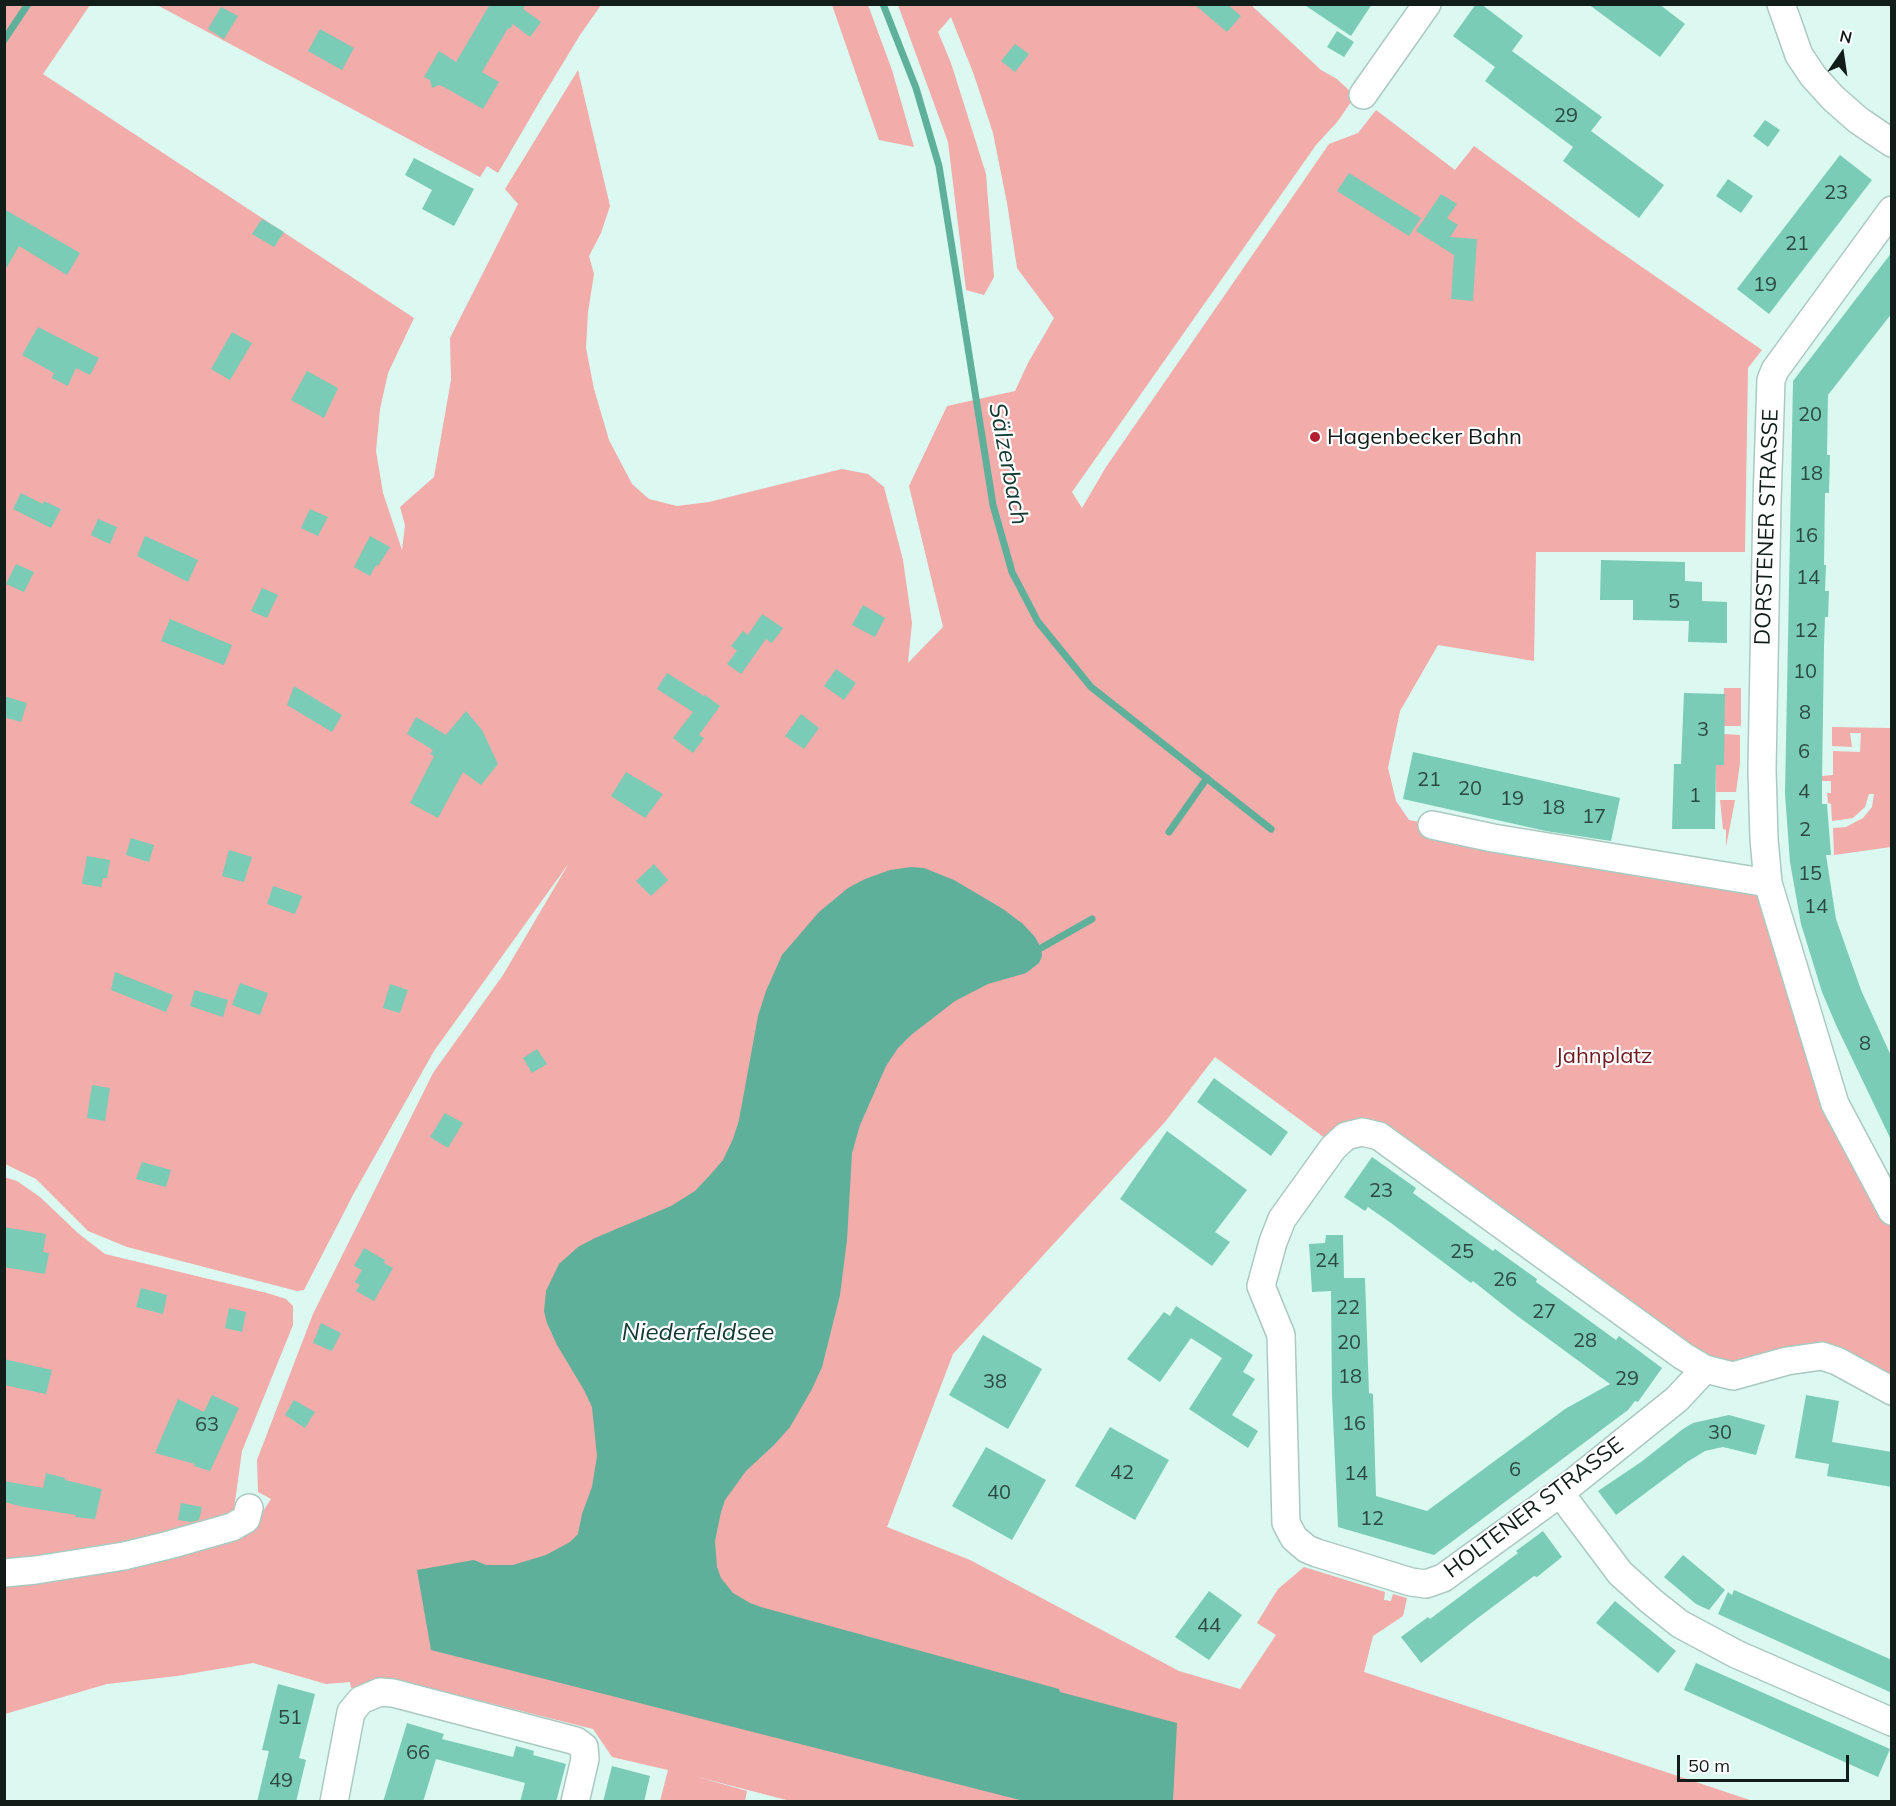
<!DOCTYPE html>
<meta charset="utf-8">
<style>
body{margin:0}
#map{position:relative;width:1896px;height:1806px;overflow:hidden;background:#dbf9f0;font-family:Mulish,sans-serif}
canvas{display:block}
.frame{position:absolute;inset:0;border:6px solid #121d1a;pointer-events:none}
.north{position:absolute;left:1812px;top:24px;width:60px;height:60px;-webkit-text-stroke:4px #fff;paint-order:stroke;rotate:13deg;font-size:16px;font-weight:700;line-height:24px;text-align:center;color:#121d1a}
.north::after{content:'';display:block;margin:auto;width:21px;height:27px;background:#121d1a;clip-path:polygon(50% 0,100% 100%,50% 72%,0 100%)}
.scale{position:absolute;left:1677px;top:1755px;width:172px;height:27px;box-sizing:border-box;border:3px solid #121d1a;border-top:0;padding-left:8px;font-size:18px;line-height:21px;white-space:nowrap;color:#121d1a;-webkit-text-stroke:4px #fff;paint-order:stroke}
</style>
<div id="map">
<canvas width="1896" height="1806"></canvas>
<div class="frame"></div>
<div class="north">N</div>
<div class="scale">50 m</div>
</div>
<script>
const c = document.querySelector('canvas').getContext('2d');
c.lineJoin = 'round';
function paint(path, color) { c.fillStyle = color; c.fill(path, 'evenodd'); }
const toPath = rows => new Path2D(rows.map(r => 'M' + r).join(''));
function stroke(path, color, width, dash) { c.strokeStyle = color; c.lineWidth = width; c.lineCap = dash ? 'butt' : 'round'; c.setLineDash(dash || []); c.stroke(path); }
function drawText(font, color, halo, rows, align = 'center') {
  c.font = font + ' Mulish,sans-serif'; c.lineWidth = 4.5; c.setLineDash([]); c.textBaseline = 'middle'; c.strokeStyle = halo; c.fillStyle = color; for (const [text, x, y, turn = 0] of rows) {
    c.save(); c.translate(x, y); c.rotate((+turn || 0) * Math.PI / 180); c.textAlign = isNaN(turn) ? turn : align; if (halo) c.strokeText(text, 0, 0); c.fillText(text, 0, 0); c.restore();
  }
}
paint(toPath([
 [5,5,90,5,43,74,414,318,388,373,380,409,376,451,383,493,402,550,405,525,400,507,434,477,451,380,450,338,518,204,505,189,578,70,610,206,601,233,589,256,594,274,588,312,586,348,594,389,609,440,632,484,649,499,677,506,709,502,842,469,868,474,884,487,903,560,912,623,908,663,943,627,909,486,947,406,1015,391,1028,363,1054,318,1017,268,1007,203,993,133,974,75,951,17,938,32,951,63,986,174,994,277,984,295,966,290,948,142,898,5,1251,5,1321,70,1337,79,1355,96,1338,121,1316,145,1072,492,1082,508,1106,467,1329,144,1358,133,1376,110,1455,170,1474,146,1600,238,1762,350,1748,368,1745,552,1536,552,1534,661,1438,645,1400,711,1388,768,1396,801,1409,820,1760,885,1794,1016,1832,1105,1891,1220,1891,1387,1846,1362,1706,1366,1381,1133,1333,1144,1215,1057,1165,1122,953,1354,887,1527,970,1560,1179,1671,1240,1689,1276,1635,1257,1623,1278,1589,1304,1567,1385,1592,1384,1600,1391,1601,1393,1594,1407,1598,1403,1616,1373,1636,1364,1672,1753,1801,794,1802,694,1776,747,1791,745,1801,660,1801,668,1770,612,1757,593,1729,394,1679,371,1681,371,1685,351,1688,350,1682,326,1684,253,1663,177,1676,107,1684,5,1714,5,1581,254,1525,271,1499,258,1492,257,1460,313,1314,433,1073,503,975,569,863,434,1051,354,1193,304,1290,297,1291,127,1247,88,1231,36,1179,5,1164],
 [157,5,601,5,580,35,540,101,498,173,487,166,480,177],
 [832,5,868,5,892,70,914,147,879,140],
 [1724,688,1741,688,1741,725,1740,726,1724,726],
 [1832,727,1891,728,1891,847,1834,855,1833,828,1846,827,1863,818,1872,807,1874,794,1869,794,1865,807,1853,818,1832,821,1831,804,1828,803,1827,793,1831,793,1831,781,1822,781,1822,776,1833,775,1833,751,1860,752,1861,733,1850,733,1852,747,1832,746],
 [1724,734,1740,735,1740,763,1736,792,1716,792,1716,765],
 [1720,800,1735,800,1726,847,1726,830,1723,829],
 [4,1177,17,1181,40,1197,79,1234,105,1254,267,1293,286,1299,293,1306,293,1325,242,1451,233,1516,178,1533,5,1565]
]), '#f2aca9');
paint(toPath([
 [911,867,924,868,954,880,1003,909,1023,924,1035,937,1041,948,1042,956,1039,963,1026,973,988,984,955,1001,911,1035,898,1048,886,1066,860,1125,852,1153,847,1240,840,1295,822,1367,812,1389,790,1427,775,1444,746,1471,725,1500,721,1512,715,1541,717,1567,721,1578,733,1593,750,1603,761,1607,1059,1689,1060,1692,1177,1723,1173,1801,1024,1801,431,1650,417,1570,474,1560,486,1565,513,1565,546,1555,570,1542,578,1534,582,1514,592,1487,597,1456,592,1407,584,1390,557,1345,547,1323,544,1311,546,1291,559,1264,578,1247,595,1238,671,1206,695,1191,710,1175,723,1160,733,1139,739,1120,758,1016,766,991,782,955,819,912,848,888,865,879,890,870]
]), '#5eb09b');
stroke(toPath([
 [883,4,916,88,939,166,993,505,1012,572,1038,622,1091,687,1271,829],
 [4,40,28,4],
 [1169,832,1207,778],
 [1041,948,1092,919]
]), '#5eb09b', 7);
paint(toPath([
 [487,4,526,4,523,9,541,22,530,37,513,24,510,29,508,28,482,72,499,82,483,109,444,87,439,85,432,88,430,80,424,77,439,51,456,62,489,6],
 [1194,4,1227,4,1241,16,1227,32],
 [1303,4,1372,4,1351,36],
 [1476,4,1481,4,1523,36,1512,51,1602,117,1591,131,1664,185,1639,218,1563,161,1573,147,1485,81,1495,67,1453,36],
 [1588,4,1659,4,1685,24,1660,57],
 [221,7,238,16,224,39,208,29],
 [320,29,354,48,342,70,308,51],
 [1337,31,1354,42,1344,57,1327,47],
 [1015,44,1029,54,1015,72,1001,61],
 [1765,120,1780,130,1768,147,1753,136],
 [1840,155,1872,180,1769,314,1737,289],
 [414,158,474,189,454,226,422,209,432,190,405,175],
 [1349,173,1421,218,1409,236,1337,191],
 [1728,179,1753,196,1741,213,1716,196],
 [1441,194,1457,204,1447,218,1458,225,1450,237,1477,239,1473,301,1451,299,1454,255,1416,231],
 [4,209,80,253,67,275,19,246,4,272],
 [262,219,284,232,274,247,252,234],
 [1892,252,1892,313,1828,395,1827,455,1830,455,1829,493,1825,493,1824,565,1826,565,1825,591,1829,591,1828,617,1825,617,1824,646,1822,781,1822,804,1827,804,1831,855,1826,855,1836,919,1861,990,1892,1058,1892,1142,1836,1025,1822,992,1801,924,1790,862,1785,794,1793,381],
 [38,327,99,358,90,375,76,368,68,386,52,378,54,373,22,355],
 [232,332,252,343,230,380,211,369],
 [307,371,338,388,324,418,291,400],
 [21,493,43,504,44,501,61,509,51,528,13,509],
 [310,509,328,517,318,536,301,528],
 [98,519,117,527,110,544,91,535],
 [145,536,198,560,188,582,137,556],
 [370,536,390,547,378,566,376,565,370,576,354,567],
 [1601,560,1685,562,1685,581,1702,582,1702,601,1727,602,1727,643,1688,642,1689,621,1633,620,1633,600,1600,600],
 [16,564,34,572,24,592,6,584],
 [262,588,278,595,267,618,251,611],
 [863,605,885,618,875,637,852,625],
 [762,614,783,628,772,643,766,639,741,674,727,664,737,651,731,646,743,631,748,635],
 [170,619,232,645,224,665,161,641],
 [836,669,856,683,844,700,824,686],
 [667,673,704,696,705,695,720,706,699,735,704,738,693,753,673,738,693,712,657,689],
 [294,686,342,715,332,732,287,705],
 [1684,693,1725,694,1724,765,1716,765,1715,829,1672,829,1674,764,1681,764],
 [4,696,27,703,21,722,4,717],
 [466,711,482,730,498,764,481,785,463,772,438,818,410,803,434,756,430,754,433,750,407,734,416,717,446,735],
 [801,714,819,728,804,749,785,736],
 [1413,752,1620,798,1611,841,1546,831,1403,799],
 [626,772,663,794,645,818,611,796],
 [131,838,154,845,149,862,126,855],
 [229,850,252,857,244,882,222,876],
 [87,856,110,860,107,878,103,878,101,887,82,884],
 [654,864,668,880,651,896,636,881],
 [273,886,302,896,295,914,267,904],
 [115,972,173,995,166,1012,111,990],
 [240,983,268,993,260,1015,232,1005],
 [390,984,408,990,400,1013,383,1008],
 [195,990,228,1000,223,1017,190,1006],
 [537,1049,547,1064,532,1073,523,1058],
 [1214,1078,1288,1132,1271,1156,1197,1102],
 [92,1085,110,1088,105,1121,87,1118],
 [445,1113,463,1123,448,1148,430,1137],
 [1167,1131,1247,1190,1215,1232,1230,1242,1212,1266,1120,1199],
 [1372,1157,1416,1188,1413,1193,1493,1251,1495,1249,1537,1279,1536,1282,1616,1340,1619,1336,1662,1368,1638,1402,1635,1401,1628,1410,1434,1555,1338,1527,1332,1396,1331,1291,1312,1292,1309,1244,1325,1243,1326,1235,1343,1235,1344,1278,1365,1278,1369,1393,1373,1394,1376,1496,1427,1511,1565,1409,1610,1384,1512,1312,1473,1281,1471,1283,1391,1223,1368,1207,1365,1211,1344,1197],
 [142,1162,171,1170,166,1187,136,1179],
 [4,1227,46,1234,43,1252,49,1253,45,1274,4,1267],
 [364,1248,385,1260,384,1263,393,1268,374,1301,356,1291,360,1285,355,1282,362,1270,354,1266],
 [141,1288,167,1295,163,1314,136,1307],
 [1176,1306,1253,1355,1243,1372,1255,1379,1232,1415,1258,1431,1248,1448,1189,1409,1222,1358,1191,1338,1160,1382,1127,1359,1164,1312,1170,1316],
 [229,1308,246,1312,242,1332,225,1328],
 [321,1323,341,1333,332,1351,313,1343],
 [983,1335,1042,1369,1008,1429,949,1395],
 [4,1359,52,1370,46,1394,4,1385],
 [212,1395,239,1408,210,1471,194,1466,195,1464,155,1453,178,1399,204,1412],
 [1806,1395,1839,1401,1832,1442,1892,1452,1892,1487,1827,1476,1829,1464,1795,1458],
 [294,1400,315,1412,305,1428,285,1415],
 [1729,1415,1765,1425,1756,1455,1723,1447,1705,1451,1687,1462,1616,1515,1598,1491,1641,1462,1683,1429,1693,1423],
 [1110,1427,1169,1460,1135,1520,1075,1486],
 [986,1447,1046,1480,1012,1540,952,1506],
 [46,1473,65,1478,65,1480,102,1489,95,1519,75,1517,76,1515,24,1507,4,1502,4,1481,43,1488],
 [181,1503,202,1507,199,1520,191,1522,178,1520],
 [1543,1531,1562,1557,1537,1577,1534,1576,1475,1620,1421,1663,1401,1637,1428,1617,1430,1619,1518,1553,1516,1551],
 [1683,1555,1725,1590,1709,1610,1696,1604,1664,1577],
 [1734,1590,1892,1660,1892,1693,1718,1614,1728,1592,1732,1595],
 [1209,1591,1242,1615,1209,1660,1175,1637],
 [1615,1601,1676,1651,1658,1673,1596,1623],
 [1696,1663,1890,1749,1878,1777,1684,1690],
 [278,1684,315,1694,299,1758,306,1760,296,1802,257,1802,269,1751,262,1750],
 [407,1723,444,1734,442,1739,513,1757,516,1746,534,1751,533,1755,566,1764,556,1802,520,1802,525,1783,436,1759,423,1802,383,1802],
 [612,1766,650,1776,644,1802,603,1802]
]), '#7accb6');
const minor = toPath([
 [1781,4,1799,55,1813,76,1833,98,1858,120,1892,143],
 [1363,95,1427,4],
 [1892,210,1775,370,1771,380,1767,501,1762,770,1764,839,1768,883,1835,1104,1892,1211],
 [1432,825,1493,838,1768,883],
 [1705,1369,1677,1399,1560,1493,1443,1578,1426,1584,1411,1582,1317,1553,1307,1549,1294,1538,1286,1523,1281,1335,1261,1286,1273,1242,1282,1219,1333,1148,1346,1136,1362,1132,1379,1136,1683,1356,1705,1369,1733,1376,1787,1361,1822,1356,1837,1361,1892,1391],
 [1560,1493,1620,1573,1651,1601,1680,1624,1736,1654,1892,1722],
 [4,1573,36,1570,124,1556,169,1545,232,1527,246,1519,249,1508],
 [334,1802,351,1712,361,1700,380,1692,393,1693,576,1741,584,1747,585,1759,575,1802]
]);
stroke(minor, '#acc9c0', 30);
stroke(minor, '#fff', 27);
for (const [x, y, r, color] of [
 [1315,437,6,"#b11f2f"]
]) { const dot = new Path2D(); dot.arc(x, y, r, 0, 2 * Math.PI); c.fillStyle = color; c.fill(dot); stroke(dot, '#fff', 2); }
drawText('20px', '#2c4941', null, [
 ["29",1566,116],
 ["23",1836,193],
 ["21",1797,244],
 ["19",1765,285],
 ["20",1810,415],
 ["18",1811,474],
 ["16",1806,536],
 ["14",1808,578],
 ["5",1674,602],
 ["12",1806,631],
 ["10",1805,672],
 ["8",1805,713],
 ["3",1703,730],
 ["6",1804,752],
 ["21",1429,780],
 ["20",1470,789],
 ["4",1804,792],
 ["1",1695,796],
 ["19",1512,799],
 ["18",1553,808],
 ["17",1594,817],
 ["2",1805,830],
 ["15",1810,874],
 ["14",1816,907],
 ["8",1865,1044],
 ["23",1381,1191],
 ["25",1462,1252],
 ["24",1327,1261],
 ["26",1505,1280],
 ["22",1348,1308],
 ["27",1544,1312],
 ["28",1585,1341],
 ["20",1349,1343],
 ["18",1350,1377],
 ["29",1627,1379],
 ["38",995,1382],
 ["16",1354,1424],
 ["63",207,1425],
 ["30",1720,1433],
 ["6",1515,1470],
 ["42",1122,1473],
 ["14",1356,1474],
 ["40",999,1493],
 ["12",1372,1519],
 ["44",1209,1626],
 ["51",290,1718],
 ["66",418,1753],
 ["49",281,1781]
]);
drawText('22px', '#121d1a', '#fff', [
 ["Hagenbecker Bahn",1327,437]
], 'left');
drawText('22px', '#121d1a', '#fff', [
 ["DORSTENER STRASSE",1767,527,-88],
 ["HOLTENER STRASSE",1534,1508,-37]
]);
drawText('22px', '#6e1a1f', '#fff', [
 ["Jahnplatz",1604,1056]
]);
drawText('italic 24px', '#133930', '#fff', [
 ["Sälzerbach",1008,464,79],
 ["Niederfeldsee",698,1333]
]);
</script>
